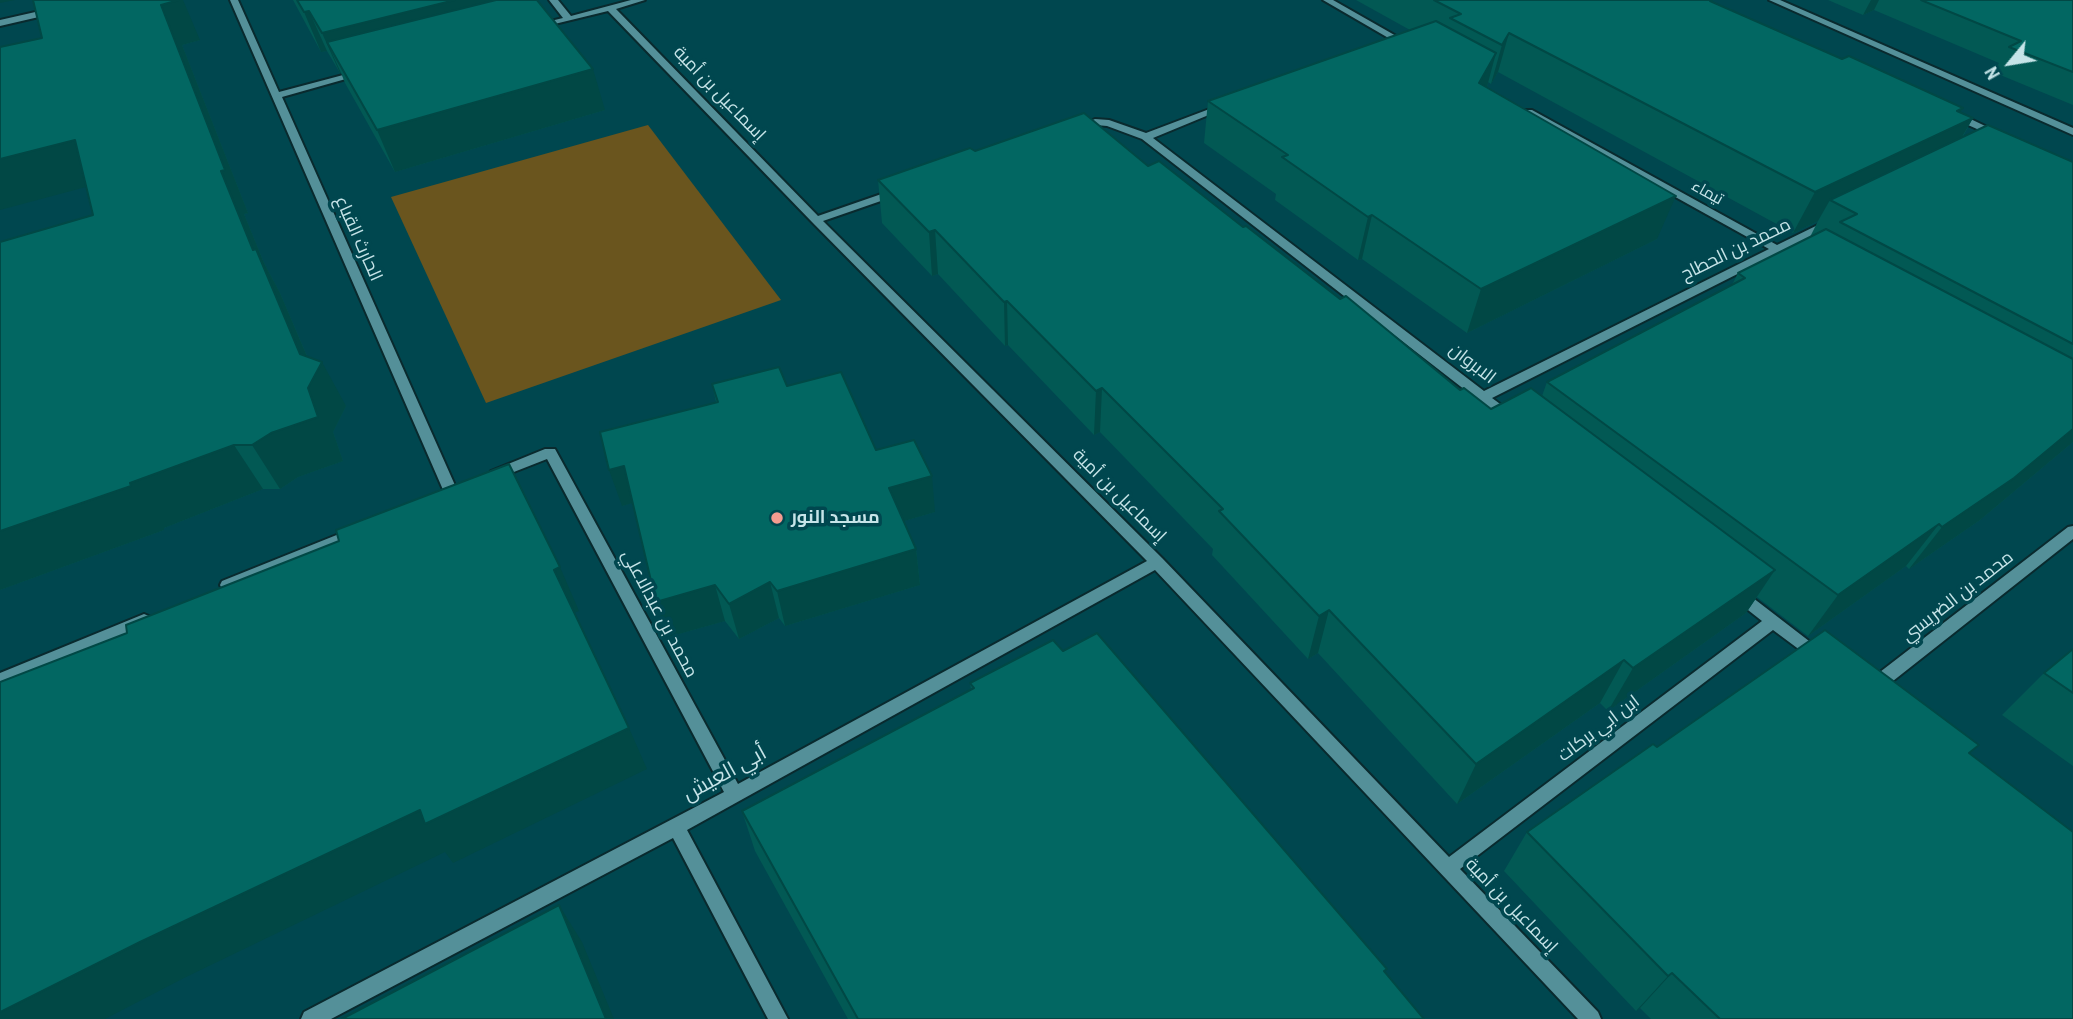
<!DOCTYPE html>
<meta charset="utf-8">
<style>
body{margin:0}
#map{position:relative;width:2073px;height:1019px;overflow:hidden;background:#00474f;font-family:"Archivo Narrow",sans-serif}
canvas{display:block}
.north{position:absolute;left:1975px;top:28px;width:70px;height:70px;-webkit-text-stroke:5px #00474f;paint-order:stroke;rotate:240deg;font-size:19px;font-weight:700;line-height:28px;text-align:center;color:#c6e4e8}
.north::after{content:'';display:block;margin:auto;width:24px;height:32px;background:#c6e4e8;clip-path:polygon(50% 0,100% 100%,50% 72%,0 100%)}
</style>
<div id="map">
<canvas width="2073" height="1019"></canvas>
<div class="north">N</div>
</div>
<script>
const c = document.querySelector('canvas').getContext('2d');
c.lineJoin = 'round';
function paint(path, color) { c.fillStyle = color; c.fill(path, 'evenodd'); }
const toPath = rows => new Path2D(rows.map(r => 'M' + r).join(''));
function stroke(path, color, width, dash) { c.strokeStyle = color; c.lineWidth = width; c.lineCap = dash ? 'butt' : 'round'; c.setLineDash(dash || []); c.stroke(path); }
function drawText(font, color, halo, rows, align = 'center') {
  c.font = font + ' "Archivo Narrow",Cairo,sans-serif'; c.lineWidth = 7; c.setLineDash([]); c.textBaseline = 'middle'; c.strokeStyle = halo; c.fillStyle = color; for (const [text, x, y, turn = 0] of rows) {
    c.save(); c.translate(x, y); c.rotate((+turn || 0) * Math.PI / 180); c.textAlign = isNaN(turn) ? turn : align; if (halo) c.strokeText(text, 0, 0); c.fillText(text, 0, 0); c.restore();
  }
}
paint(toPath([
 [648,125,781,300,486,403,391,197]
]), '#6a551e');
const street = toPath([
 [230,0,238,0,279,92,362,70,367,73,282,97,458,492,456,496,451,497,444,492,230,0],
 [549,0,558,0,571,16,631,0,645,0,616,9,818,216,893,190,901,190,901,194,823,221,1162,558,1449,857,1762,621,1734,599,1732,595,1734,591,1744,591,1822,651,1825,655,1822,659,1817,661,1812,659,1773,630,1460,869,1598,1012,1601,1019,1578,1019,1155,570,687,830,788,1019,768,1019,673,838,331,1019,301,1019,304,1012,724,792,547,459,496,479,491,477,489,474,491,471,545,449,555,449,738,784,1147,561,812,222,608,11,534,29,534,25,563,18,549,0],
 [1323,0,1333,0,1412,45,1404,47,1323,0],
 [1769,0,1780,0,2073,128,2073,135,1769,0],
 [53,8,56,9,56,13,0,26,0,20,53,8],
 [1220,105,1228,107,1153,138,1484,391,1769,249,1526,114,1526,110,1532,110,1777,245,1824,222,1828,221,1834,224,1786,250,1800,258,1800,262,1792,262,1777,254,1492,398,1515,415,1517,418,1510,422,1505,421,1142,139,1107,126,1096,125,1078,131,1073,128,1095,119,1109,120,1146,133,1220,105],
 [1950,113,1958,113,2004,135,1995,137,1950,117,1950,113],
 [2073,526,2073,539,1879,692,1873,694,1867,692,1865,687,1867,682,2068,527,2073,526],
 [354,528,359,529,361,533,359,537,232,589,227,591,222,589,220,585,222,581,354,528],
 [144,614,149,616,152,620,149,624,0,686,0,673,144,614]
]);
stroke(street, '#092a2e', 4);
paint(street, '#549099');
paint(toPath([
 [293,0,537,0,605,110,395,172,345,83,341,73,340,73,327,51,321,52],
 [1356,0,1713,0,1712,2,1842,59,1963,108,1960,113,1973,118,1962,138,2073,162,2073,442,1980,520,1909,569,1906,566,1808,636,1757,597,1746,613,1608,711,1600,703,1457,804,1318,653,1308,659,1212,555,1213,549,1100,432,1094,435,1008,345,1005,346,938,274,932,276,882,223,878,180,975,151,1148,166,1243,227,1340,299,1460,390,1491,409,1542,396,1547,382,1732,285,1738,273,1810,237,1818,221,1793,233,1498,72,1491,84,1488,82,1487,87,1657,239,1467,333,1362,259,1358,260,1275,200,1276,194,1204,143,1208,101,1410,30],
 [1828,0,2073,0,2073,105,1993,72,1999,63,1874,10,1863,15],
 [42,38,200,40,182,45,248,213,244,214,264,263,280,293,307,356,346,406,333,432,343,461,298,477,280,489,263,489,164,528,164,530,0,590,0,242,93,215,86,187],
 [712,384,787,386,876,450,935,512,904,521,916,549,920,585,785,626,779,618,739,639,725,621,668,637,632,503,622,506,716,402],
 [2073,649,2073,766,2002,715,2044,673],
 [970,683,1385,972,1424,1019,848,1019,755,851,742,811,971,690],
 [1970,754,2073,1019,1651,1019,1640,1008,1636,1011,1504,871,1527,832]
]), '#025954');
paint(toPath([
 [0,0,15,0,0,3],
 [179,0,183,0,200,40,182,45,248,213,244,214,264,263,280,293,315,375,322,362,346,406,333,432,343,461,298,477,280,489,252,445,308,388,300,354,253,250,221,171,161,5],
 [455,0,529,0,327,42,341,73,340,73,322,33],
 [1871,0,1879,0,1874,10,1863,15],
 [309,11,327,51,321,52,304,12],
 [1509,33,1498,72,1491,84,1502,45],
 [1496,53,1485,94,1479,83],
 [593,69,605,110,395,172,377,130],
 [1963,108,1951,129,1973,118,1949,159,1830,200,1818,221,1793,233,1815,192],
 [75,140,101,183,0,210,0,159],
 [1676,196,1657,239,1467,333,1481,289],
 [1372,215,1362,259,1358,260,1368,217],
 [935,230,938,274,932,276,929,232],
 [1007,301,1008,345,1005,346,1004,302],
 [1102,388,1100,432,1094,435,1096,391],
 [2073,429,2073,442,1980,520,1909,569,1942,527],
 [234,445,263,489,164,528,164,530,0,590,0,531],
 [624,466,636,502,622,506,609,470],
 [932,476,935,512,894,524,889,488],
 [1939,524,1906,566,1808,636,1838,595],
 [916,549,920,585,785,626,777,591],
 [560,567,579,611,573,613,554,570],
 [1775,570,1746,613,1608,711,1633,668],
 [770,582,779,618,739,639,729,604],
 [715,585,725,621,668,637,656,602],
 [1329,610,1318,653,1308,659,1319,616],
 [1624,660,1600,703,1457,804,1476,764],
 [629,728,647,769,453,863,445,852,184,978,105,1019,0,1019,0,1012,140,942,420,810],
 [559,905,582,942,614,1019,606,1019],
 [1672,973,1640,1008,1636,1011,1668,976]
]), '#014845');
const building = toPath([
 [33,0,179,0,161,5,225,170,221,171,253,250,256,249,300,354,322,362,308,388,318,417,271,433,252,445,234,445,130,483,131,486,0,531,0,242,93,215,75,140,0,159,0,47,42,38,33,0],
 [297,0,455,0,322,33,309,11,304,12,297,0],
 [496,0,537,0,593,69,377,130,327,42,496,0],
 [1434,0,1712,0,1710,1,1842,59,1849,56,1963,108,1957,111,1973,118,1815,192,1509,33,1502,45,1450,18,1461,14,1434,0],
 [1921,0,2073,0,2073,72,2009,47,2021,41,1921,0],
 [1436,21,1496,53,1479,83,1676,196,1481,289,1372,215,1368,217,1282,157,1288,155,1208,101,1436,21],
 [1084,113,1148,166,1159,161,1243,227,1246,226,1340,299,1346,296,1460,390,1464,388,1491,409,1531,388,1775,570,1633,668,1624,660,1476,764,1329,610,1319,616,1219,511,1223,509,1102,388,1096,391,1007,301,1004,302,935,230,929,232,878,180,970,148,975,151,1084,113],
 [1988,125,2073,162,2073,344,1840,222,1857,214,1830,200,1988,125],
 [1826,229,2073,359,2073,429,2014,478,1942,527,1939,524,1838,595,1547,382,1745,278,1738,273,1826,229],
 [779,367,787,386,841,372,876,450,914,440,932,476,889,488,916,549,777,591,770,582,729,604,715,585,656,602,624,466,609,470,600,432,718,402,712,384,779,367],
 [509,464,560,567,554,570,629,728,425,824,420,810,140,942,0,1012,0,682,127,633,126,625,339,541,336,530,509,464],
 [1825,630,1979,745,1969,753,2073,832,2073,1019,1720,1019,1672,973,1668,976,1527,832,1653,744,1657,747,1825,630],
 [1097,633,1387,969,1384,971,1424,1019,858,1019,742,811,974,688,970,683,1053,640,1063,651,1097,633],
 [2073,649,2073,693,2044,673,2073,649],
 [559,905,606,1019,342,1019,559,905]
]);
paint(building, '#026762');
stroke(building, '#014845', 2);
for (const [x, y, r, color] of [
 [777,518,7,"#f59c90"]
]) { const dot = new Path2D(); dot.arc(x, y, r, 0, 2 * Math.PI); c.fillStyle = color; c.fill(dot); stroke(dot, '#00474f', 2.5); }
drawText('16px', '#c6e4e8', '#00474f', [
 ["تيماء",1707,193,29]
]);
drawText('18px', '#c6e4e8', '#00474f', [
 ["إسماعيل بن أمية",719,94,46],
 ["الحارث القباع",358,239,66],
 ["محمد بن الحطاح",1736,250,-26],
 ["الابروان",1472,364,38],
 ["إسماعيل بن أمية",1119,496,45],
 ["محمد بن الضريسي",1958,597,-38],
 ["محمد بن عبدالاعلي",659,614,62],
 ["ابن ابي بركات",1599,729,-37],
 ["إسماعيل بن أمية",1511,906,46]
]);
drawText('bold 18px', '#c6e4e8', '#00474f', [
 ["مسجد النور",791,518]
], 'left');
drawText('21px', '#c6e4e8', '#00474f', [
 ["أبي العيش",725,774,-29]
]);
</script>
